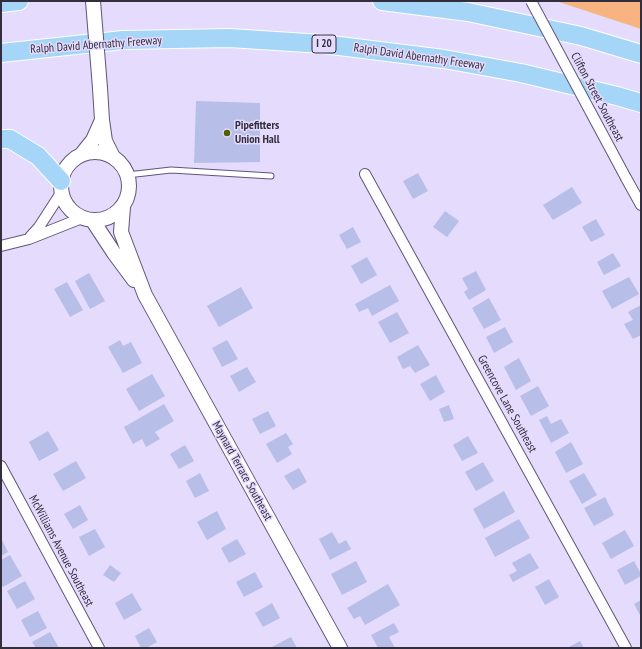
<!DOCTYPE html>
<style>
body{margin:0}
#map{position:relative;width:642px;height:649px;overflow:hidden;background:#e4dbfd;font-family:"PT Sans Narrow",sans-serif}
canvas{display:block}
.frame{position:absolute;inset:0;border:2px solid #332e3e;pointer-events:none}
</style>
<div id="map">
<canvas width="642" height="649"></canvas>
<div class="frame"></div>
</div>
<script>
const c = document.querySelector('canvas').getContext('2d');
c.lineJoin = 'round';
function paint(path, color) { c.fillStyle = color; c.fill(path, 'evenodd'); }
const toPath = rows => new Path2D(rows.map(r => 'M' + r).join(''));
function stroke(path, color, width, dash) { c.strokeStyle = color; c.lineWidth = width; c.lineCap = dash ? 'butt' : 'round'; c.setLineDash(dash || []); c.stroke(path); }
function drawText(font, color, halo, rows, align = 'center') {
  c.font = font + ' "PT Sans Narrow",sans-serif'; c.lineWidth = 3; c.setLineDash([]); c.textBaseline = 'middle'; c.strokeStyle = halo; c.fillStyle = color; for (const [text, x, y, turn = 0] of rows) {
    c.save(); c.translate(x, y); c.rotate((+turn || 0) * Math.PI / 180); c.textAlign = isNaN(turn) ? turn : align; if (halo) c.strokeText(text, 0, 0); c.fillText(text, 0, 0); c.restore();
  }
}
paint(toPath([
 [556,1,641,1,641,29]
]), '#f7b480');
paint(toPath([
 [196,101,260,103,260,162,194,163],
 [418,173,428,191,413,199,403,181],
 [572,187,582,203,553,220,543,205],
 [445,211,459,221,447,237,433,227],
 [596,219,605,235,591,242,582,227],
 [353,227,361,242,347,249,339,235],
 [613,253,621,266,604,275,597,262],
 [367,257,377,275,361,284,351,266],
 [476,271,486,290,469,300,464,292,468,289,462,278],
 [89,273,105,301,90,309,75,281],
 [629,277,639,294,612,309,602,291],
 [67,282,83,310,70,317,54,289],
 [390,285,399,301,372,316,368,308,359,312,355,304],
 [241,287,253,308,219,327,207,306],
 [489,298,501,320,484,329,472,308],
 [641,305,641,335,633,339,624,324,633,320,628,312],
 [397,312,409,333,390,343,378,322],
 [505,327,513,342,494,353,486,337],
 [120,340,123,346,131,342,142,363,123,373,108,347],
 [227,340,238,359,222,367,212,348],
 [418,345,430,365,415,373,410,366,403,369,397,357],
 [519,358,531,381,516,390,504,367],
 [247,367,256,382,239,392,230,376],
 [152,374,165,396,139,411,126,389],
 [436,375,445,392,430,401,420,384],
 [538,386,549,406,531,416,520,396],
 [164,404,174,421,155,432,160,439,146,447,142,439,133,444,124,427],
 [449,405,454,419,444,422,439,409],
 [268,411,276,426,260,434,252,419],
 [547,416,551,424,561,419,569,433,551,443,539,420],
 [48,431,59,450,39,461,29,442],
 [286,433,293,444,288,447,292,454,277,463,266,444],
 [468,436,478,453,462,461,453,445],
 [571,442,583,464,566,473,555,452],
 [185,445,194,461,179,469,170,454],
 [76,461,86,478,63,491,53,474],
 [483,462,494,481,476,491,465,472],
 [299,468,307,482,293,490,284,476],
 [200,473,209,491,195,498,186,481],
 [584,473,597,495,582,504,569,481],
 [504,491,515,512,484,529,473,509],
 [605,497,614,515,594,526,584,508],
 [80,505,88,520,73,529,64,514],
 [217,511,226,529,207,540,197,522],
 [519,519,530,538,495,557,485,538],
 [95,529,105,547,89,556,79,537],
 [625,530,634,546,611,559,602,543],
 [332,532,339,544,346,540,351,549,330,560,319,539],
 [1,538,8,552,1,556],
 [237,539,246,554,229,563,221,548],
 [530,553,539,568,513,582,509,575,517,571,512,563],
 [10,555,22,576,3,587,1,584,1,560],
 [356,561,367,582,342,595,331,574],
 [634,561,641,574,641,576,625,585,617,570],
 [110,565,121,573,114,582,103,575],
 [255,572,263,587,244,597,236,582],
 [549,579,559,597,545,605,535,587],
 [25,581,35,599,17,609,7,591],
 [388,584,400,605,365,625,360,616,354,619,347,608],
 [132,593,142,610,124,620,115,603],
 [641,600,641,617,634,604],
 [272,603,280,618,263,627,255,613],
 [38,611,47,628,30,637,21,620],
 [394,623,399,632,389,637,395,648,378,648,371,635],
 [149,628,157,642,146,648,141,648,135,636],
 [50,632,59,648,36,648,32,642],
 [291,637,297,648,270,648],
 [580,641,584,648,567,648]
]), '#b7bee7');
const lane = toPath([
 [127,175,171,170,271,176]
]);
const street = toPath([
 [365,174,626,648],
 [626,178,641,205],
 [30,237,39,227,61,193],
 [1,246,29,239,82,218],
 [1,466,99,648]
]);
const secondary = toPath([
 [100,88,102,120,105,141,113,157],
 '61 186a34 34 0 1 1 68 0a34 34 0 1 1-68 0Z',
 [81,155,93,140,102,120],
 [123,207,121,232,145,295,340,648],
 [93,221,114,253,134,280]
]);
const highway = toPath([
 [382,1,468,12,581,36,641,54],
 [1,3,19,1],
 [1,53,123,40,229,38,323,44,444,59,521,73,617,96,641,103],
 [1,139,10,139,38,156,61,181]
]);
stroke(lane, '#605579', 7);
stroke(street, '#605579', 12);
stroke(secondary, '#605579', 16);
stroke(highway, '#fff', 20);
stroke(lane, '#fff', 5);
stroke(street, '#fff', 10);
stroke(secondary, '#fff', 14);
stroke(highway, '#a6d6f7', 18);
const streetBridge = toPath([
 [531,1,626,178]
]);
const secondaryBridge = toPath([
 [93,1,100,88]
]);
stroke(streetBridge, '#605579', 12, []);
stroke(secondaryBridge, '#605579', 16, []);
stroke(streetBridge, '#fff', 10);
stroke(secondaryBridge, '#fff', 14);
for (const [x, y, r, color] of [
 [227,133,4,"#546000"]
]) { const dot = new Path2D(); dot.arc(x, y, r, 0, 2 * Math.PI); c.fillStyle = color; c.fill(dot); stroke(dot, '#e4dbfd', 1.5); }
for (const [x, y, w] of [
 [324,44,24]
]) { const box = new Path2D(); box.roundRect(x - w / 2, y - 9, w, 18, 3); c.fillStyle = '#e4dbfd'; c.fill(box); stroke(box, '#332e3e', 1); }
drawText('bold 11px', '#332e3e', null, [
 ["I 20",324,44]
]);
drawText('12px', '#332e3e', '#e4dbfd', [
 ["Ralph David Abernathy Freeway",96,45,-4],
 ["Ralph David Abernathy Freeway",419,57,8],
 ["Clifton Street Southeast",597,97,62],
 ["Greencove Lane Southeast",507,404,61],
 ["Maynard Terrace Southeast",242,471,61],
 ["McWilliams Avenue Southeast",61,551,62]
]);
drawText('bold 12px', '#332e3e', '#e4dbfd', [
 ["Pipefitters",235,126],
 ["Union Hall",235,140]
], 'left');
</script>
